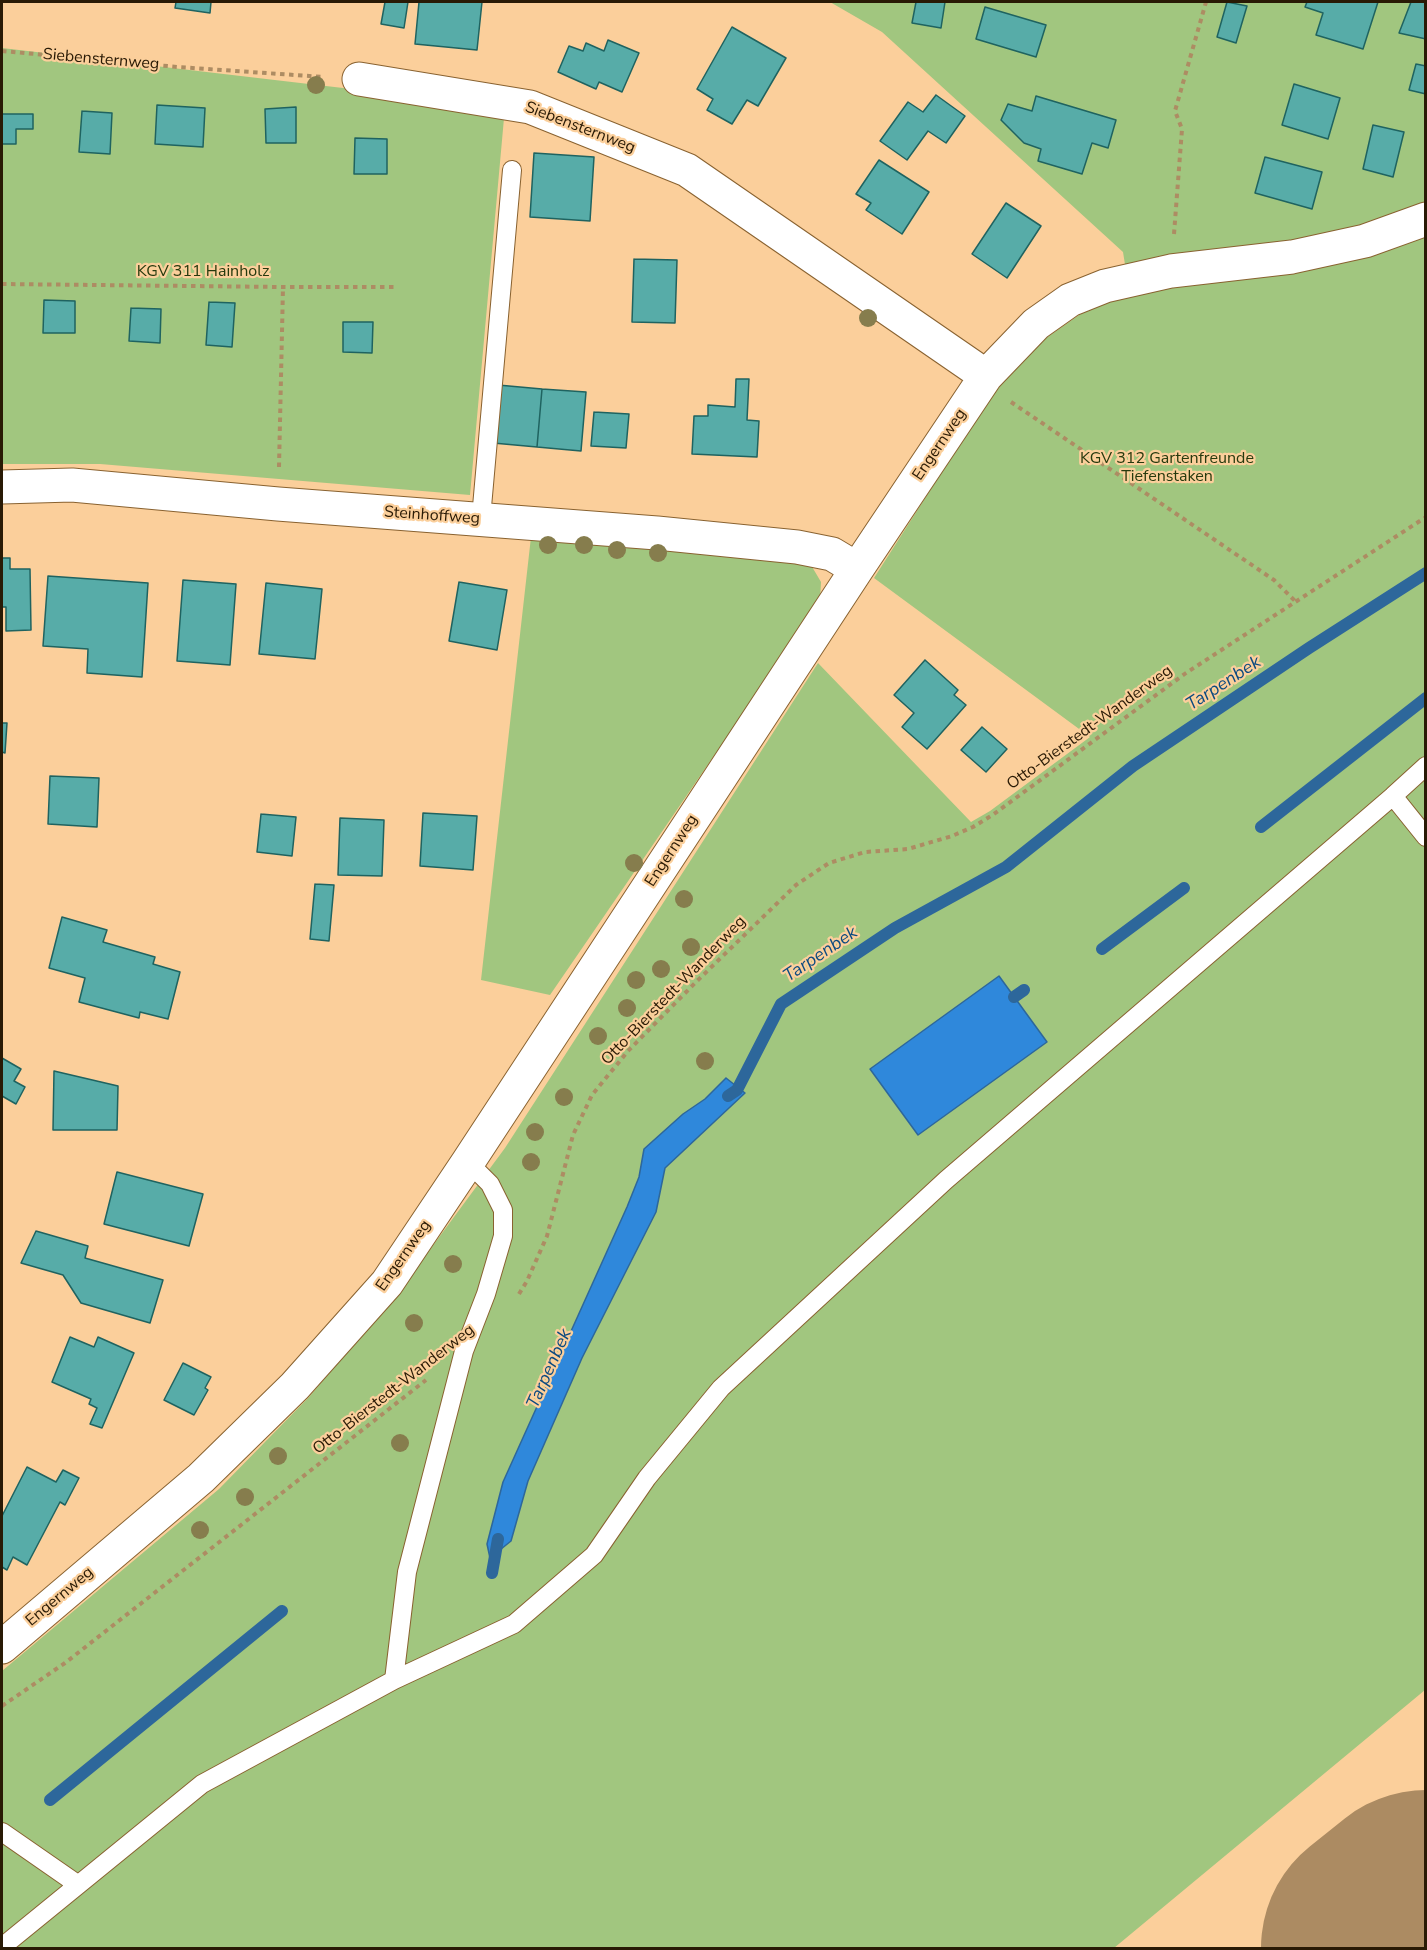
<!DOCTYPE html>
<style>
body{margin:0}
#map{position:relative;width:1427px;height:1950px;overflow:hidden;background:#fbcf9b;font-family:"Nunito Sans",sans-serif}
canvas{display:block}
.frame{position:absolute;inset:0;border:3px solid #291a05;pointer-events:none}
</style>
<div id="map">
<canvas width="1427" height="1950"></canvas>
<div class="frame"></div>
</div>
<script>
const c = document.querySelector('canvas').getContext('2d');
c.lineJoin = 'round';
function paint(path, color) { c.fillStyle = color; c.fill(path, 'evenodd'); }
const toPath = rows => new Path2D(rows.map(r => 'M' + r).join(''));
function stroke(path, color, width, dash) { c.strokeStyle = color; c.lineWidth = width; c.lineCap = dash ? 'butt' : 'round'; c.setLineDash(dash || []); c.stroke(path); }
function drawText(font, color, halo, rows, align = 'center') {
  c.font = font + ' "Nunito Sans",sans-serif'; c.lineWidth = 4.5; c.setLineDash([]); c.textBaseline = 'middle'; c.strokeStyle = halo; c.fillStyle = color; for (const [text, x, y, turn = 0] of rows) {
    c.save(); c.translate(x, y); c.rotate((+turn || 0) * Math.PI / 180); c.textAlign = isNaN(turn) ? turn : align; if (halo) c.strokeText(text, 0, 0); c.fillText(text, 0, 0); c.restore();
  }
}
paint(toPath([
 [830,2,1425,2,1425,1690,1114,1948,2,1948,2,1671,219,1489,309,1397,400,1290,505,1148,818,663,971,822,990,811,1090,737,874,578,1000,381,1046,338,1082,313,1106,302,1130,296,1123,252,882,32],
 [2,48,505,107,470,495,100,464,2,464],
 [531,537,811,565,821,582,820,601,550,995,481,980]
]), '#a1c67f');
const water = toPath([
 [999,976,1047,1042,918,1135,870,1069,999,976],
 [726,1078,745,1093,665,1168,656,1212,582,1358,528,1481,511,1541,490,1558,487,1544,503,1482,627,1207,639,1177,644,1149,683,1114,705,1099,726,1078]
]);
paint(water, '#2f88db');
stroke(water, '#2d679b', 1.5);
stroke(toPath([
 [1261,827,1426,698],
 [1102,949,1184,888],
 [1014,997,1024,990],
 [728,1096,737,1090,781,1004,895,928,1006,867,1133,766,1309,648,1426,573],
 [492,1573,498,1539],
 [50,1800,282,1611]
]), '#2d679b', 12);
stroke(toPath([
 [1391,1948,1426,1920]
]), '#ac8b62', 260);
const building = toPath([
 [176,2,211,2,210,13,175,8,176,2],
 [385,2,408,2,404,28,381,24,385,2],
 [419,2,482,2,477,50,415,44,419,2],
 [916,2,945,2,941,28,912,23,916,2],
 [1227,2,1247,6,1236,43,1217,37,1227,2],
 [1307,2,1378,2,1363,49,1316,35,1323,13,1305,7,1307,2],
 [1411,2,1426,2,1426,39,1399,33,1411,2],
 [985,7,1046,25,1036,57,976,39,985,7],
 [732,27,786,58,758,106,747,100,732,124,707,110,713,99,697,89,732,27],
 [608,40,639,53,622,92,599,82,596,89,558,72,569,46,583,51,586,43,604,51,608,40],
 [1416,64,1426,66,1426,94,1409,90,1416,64],
 [1294,84,1340,98,1328,139,1282,125,1294,84],
 [936,95,965,116,946,143,928,131,907,160,880,141,908,102,923,112,936,95],
 [1036,96,1116,120,1108,148,1092,143,1082,174,1038,161,1041,149,1024,143,1001,120,1008,104,1032,111,1036,96],
 [157,105,205,108,203,147,155,144,157,105],
 [296,107,296,143,266,143,265,109,296,107],
 [82,111,112,113,110,154,79,152,82,111],
 [2,114,33,114,33,129,16,129,16,144,2,144,2,114],
 [1373,125,1404,132,1393,177,1363,169,1373,125],
 [355,138,387,139,387,174,354,174,355,138],
 [534,153,594,157,590,221,530,217,534,153],
 [1265,157,1322,172,1312,209,1255,193,1265,157],
 [879,160,929,192,902,234,866,210,871,203,856,194,879,160],
 [1006,203,1041,226,1007,278,972,254,1006,203],
 [634,259,677,260,675,323,632,322,634,259],
 [44,300,75,301,75,333,43,333,44,300],
 [209,302,235,303,232,347,206,345,209,302],
 [131,308,161,309,160,343,129,341,131,308],
 [343,322,373,322,372,353,343,352,343,322],
 [736,379,749,379,747,420,759,421,757,457,692,454,694,416,708,416,708,405,735,407,736,379],
 [498,385,542,389,537,447,493,443,498,385],
 [542,389,586,392,581,451,537,447,542,389],
 [594,412,629,414,626,448,591,446,594,412],
 [2,558,10,558,10,569,30,569,31,630,6,631,6,607,2,607,2,558],
 [48,576,148,583,142,677,87,673,88,649,43,646,48,576],
 [183,580,236,584,230,665,177,661,183,580],
 [459,582,507,590,497,650,449,641,459,582],
 [266,583,322,589,315,659,259,654,266,583],
 [925,660,958,690,954,695,966,705,927,749,902,727,914,713,894,695,925,660],
 [2,723,7,723,5,753,2,752,2,723],
 [982,727,1007,749,986,772,961,750,982,727],
 [50,776,99,778,97,827,48,824,50,776],
 [423,813,477,816,473,870,420,866,423,813],
 [261,814,296,817,292,856,257,852,261,814],
 [340,818,384,820,382,876,338,875,340,818],
 [315,884,334,885,329,941,310,939,315,884],
 [62,917,107,930,103,942,155,957,153,964,180,972,168,1019,140,1012,139,1018,79,1002,85,978,49,968,62,917],
 [2,1058,21,1069,14,1081,25,1087,16,1104,2,1096,2,1058],
 [54,1071,118,1086,117,1130,53,1130,54,1071],
 [117,1172,203,1194,189,1246,104,1224,117,1172],
 [36,1231,88,1246,85,1258,163,1280,150,1323,81,1303,63,1275,21,1263,36,1231],
 [70,1337,94,1347,98,1337,134,1353,102,1428,90,1424,97,1408,89,1404,91,1399,52,1382,70,1337],
 [183,1363,211,1377,205,1388,208,1390,194,1415,164,1400,183,1363],
 [27,1467,56,1482,63,1470,79,1478,65,1505,60,1502,27,1565,13,1557,7,1570,2,1567,2,1516,27,1467]
]);
paint(building, '#57aca8');
stroke(building, '#1f6360', 1.5);
const lane = toPath([
 [481,518,512,170],
 [1393,796,1426,837],
 [394,1680,407,1572,464,1351,486,1294,503,1236,503,1210,490,1184,468,1162],
 [2,1832,77,1884],
 [2,1947,202,1784,394,1680,514,1624,594,1555,647,1478,721,1388,946,1180,1393,796,1426,766]
]);
const street = toPath([
 [359,79,530,107,687,170,986,376],
 [2,487,72,485,278,504,657,533,797,547,832,554,857,569],
 [2,1647,201,1478,295,1386,387,1283,468,1162,857,569,986,376,1036,324,1070,300,1105,286,1171,271,1292,257,1365,241,1426,219]
]);
stroke(lane, '#896230', 20);
stroke(street, '#896230', 35);
stroke(toPath([
 [2,51,178,67,324,77],
 [1174,234,1182,129,1175,111,1206,2],
 [2,284,283,287,394,287],
 [1011,402,1274,580,1295,601],
 [279,467,283,287],
 [519,1294,527,1281,547,1236,573,1135,592,1095,628,1051,697,981,796,885,829,863,865,852,908,849,952,836,973,827,994,814,1186,673,1426,517],
 [2,1706,65,1663,426,1380]
]), '#ad8c63', 4, [4.5, 4.5]);
stroke(lane, '#fff', 18);
stroke(street, '#fff', 33);
c.fillStyle = '#867d4d';
for (const [x, y] of [
 [316,85],
 [868,318],
 [548,545],
 [584,545],
 [617,550],
 [658,553],
 [634,863],
 [684,899],
 [691,947],
 [661,969],
 [636,980],
 [627,1008],
 [598,1036],
 [705,1061],
 [564,1097],
 [535,1132],
 [531,1162],
 [453,1264],
 [414,1323],
 [400,1443],
 [278,1456],
 [245,1497],
 [200,1530]
]) { c.beginPath(); c.arc(x, y, 9, 0, 2 * Math.PI); c.fill(); }
drawText('16px', '#291a05', '#fbcf9b', [
 ["Siebensternweg",101,60,5],
 ["Siebensternweg",580,128,21],
 ["Engernweg",940,445,-56],
 ["Steinhoffweg",432,516,4],
 ["Otto-Bierstedt-Wanderweg",1090,728,-36],
 ["Engernweg",672,851,-57],
 ["Otto-Bierstedt-Wanderweg",674,991,-46],
 ["Engernweg",404,1256,-55],
 ["Otto-Bierstedt-Wanderweg",394,1390,-38],
 ["Engernweg",60,1597,-40]
]);
drawText('16px', '#263a0e', '#fbcf9b', [
 ["KGV 311 Hainholz",203,272],
 ["KGV 312 Gartenfreunde",1167,459],
 ["Tiefenstaken",1167,477]
]);
drawText('italic 18px', '#0b4a80', '#fbcf9b', [
 ["Tarpenbek",1224,684,-33],
 ["Tarpenbek",821,955,-34],
 ["Tarpenbek",550,1369,-66]
]);
</script>
